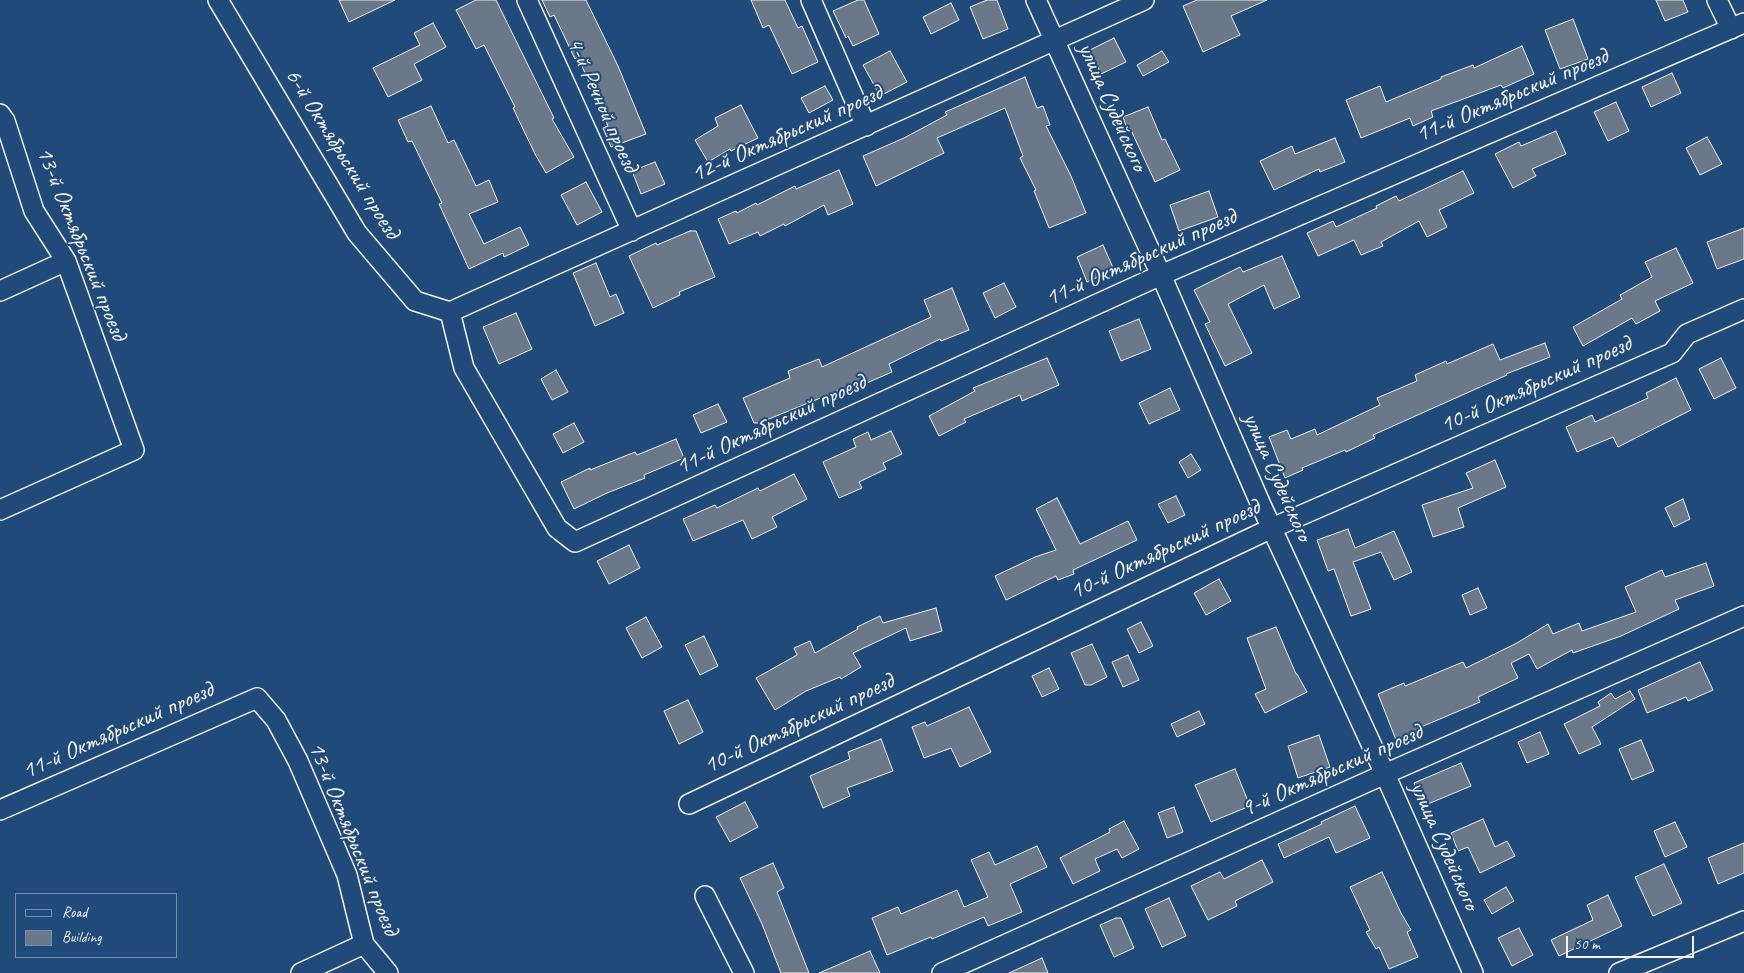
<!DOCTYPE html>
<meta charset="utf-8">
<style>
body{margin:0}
#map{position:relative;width:1744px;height:973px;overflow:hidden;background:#1f4a7a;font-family:Caveat,sans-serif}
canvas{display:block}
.legend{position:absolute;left:15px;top:893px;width:162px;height:65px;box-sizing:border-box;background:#1f4a7a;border:1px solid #748da6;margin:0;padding:6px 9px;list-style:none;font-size:15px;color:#f4f1e8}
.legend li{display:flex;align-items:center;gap:10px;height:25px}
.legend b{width:25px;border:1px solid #748da6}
.scale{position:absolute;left:1566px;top:936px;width:128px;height:22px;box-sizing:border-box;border:2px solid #f4f1e8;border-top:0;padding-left:6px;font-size:15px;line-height:18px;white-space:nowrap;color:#f4f1e8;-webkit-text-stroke:4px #1f4a7a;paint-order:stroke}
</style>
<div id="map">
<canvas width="1744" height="973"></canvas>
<ul class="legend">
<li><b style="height:6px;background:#1f4a7a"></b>Road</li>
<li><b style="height:14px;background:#6a7889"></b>Building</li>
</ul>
<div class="scale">50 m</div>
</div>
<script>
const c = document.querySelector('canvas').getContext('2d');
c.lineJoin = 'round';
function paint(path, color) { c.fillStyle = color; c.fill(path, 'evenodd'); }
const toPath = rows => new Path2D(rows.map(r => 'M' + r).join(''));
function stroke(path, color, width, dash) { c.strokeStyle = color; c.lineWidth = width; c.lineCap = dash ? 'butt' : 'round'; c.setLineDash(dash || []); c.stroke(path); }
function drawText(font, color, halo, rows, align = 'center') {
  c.font = font + ' Caveat,sans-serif'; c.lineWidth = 4; c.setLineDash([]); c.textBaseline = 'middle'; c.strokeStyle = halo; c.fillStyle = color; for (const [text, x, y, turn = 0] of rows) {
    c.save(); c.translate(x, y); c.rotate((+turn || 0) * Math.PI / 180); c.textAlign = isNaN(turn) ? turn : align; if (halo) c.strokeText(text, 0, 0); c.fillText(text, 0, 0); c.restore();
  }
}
const building = toPath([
 [339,0,395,0,349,22,339,0],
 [476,0,496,0,554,118,552,119,574,157,546,173,535,154,513,108,515,107,484,45,476,49,456,10,476,0],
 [542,0,586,0,618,66,646,134,611,147,603,128,608,126,578,57,575,59,554,15,550,17,542,0],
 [751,0,785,0,798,28,802,26,818,62,792,74,769,25,763,28,751,0],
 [858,0,864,0,879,34,853,46,848,36,846,38,833,11,858,0],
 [987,0,997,0,1008,29,983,39,970,7,987,0],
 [1197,0,1267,0,1231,16,1240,35,1203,52,1183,6,1197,0],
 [1656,0,1683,0,1688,12,1665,21,1656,0],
 [951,3,959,20,931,34,923,17,951,3],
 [1573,19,1588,59,1560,69,1545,30,1573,19],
 [433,23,446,47,414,64,422,80,388,97,373,68,420,45,414,33,433,23],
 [1114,38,1126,62,1101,74,1090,50,1114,38],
 [1522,46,1534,74,1503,88,1501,85,1431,111,1433,117,1413,126,1410,118,1361,138,1346,100,1380,86,1386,102,1441,79,1441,77,1473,65,1474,68,1522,46],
 [890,51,907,82,880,96,863,65,890,51],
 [1162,51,1169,62,1143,76,1137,65,1162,51],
 [1672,73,1681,93,1651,107,1642,87,1672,73],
 [1025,77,1037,108,1043,106,1050,125,1046,126,1071,176,1086,213,1049,228,1034,191,1036,190,1020,158,1023,156,1005,108,937,138,944,153,876,186,863,156,904,138,947,115,945,112,1025,77],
 [825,86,833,100,809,113,801,98,825,86],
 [1616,102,1629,131,1608,141,1594,112,1616,102],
 [741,105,758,138,731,151,730,149,708,162,695,140,718,126,715,118,741,105],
 [431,106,448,143,454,140,476,186,489,180,498,202,469,214,484,244,520,227,529,245,504,257,503,253,469,269,439,204,442,203,412,141,408,142,398,120,431,106],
 [1148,107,1162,140,1165,139,1180,170,1155,182,1130,128,1127,129,1123,117,1148,107],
 [1556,131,1566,154,1532,169,1536,176,1513,188,1495,154,1519,142,1521,146,1556,131],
 [1707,137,1722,164,1700,175,1686,148,1707,137],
 [1335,138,1345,162,1320,172,1319,169,1274,190,1260,161,1292,146,1295,154,1335,138],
 [655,162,665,184,641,194,632,171,655,162],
 [839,170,853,204,828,215,824,205,785,226,784,224,760,236,758,232,729,244,718,219,736,211,737,213,756,203,757,205,795,186,796,189,839,170],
 [1463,171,1474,193,1439,210,1447,227,1427,237,1419,221,1381,242,1383,246,1361,255,1354,240,1318,256,1307,233,1333,221,1336,227,1377,208,1376,206,1396,196,1399,201,1463,171],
 [586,182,602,212,577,225,561,195,586,182],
 [1209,191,1218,217,1179,231,1170,205,1209,191],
 [1744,228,1744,259,1717,269,1707,242,1744,228],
 [690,231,696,231,715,277,679,292,680,295,653,308,629,256,656,243,657,245,690,231],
 [1103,245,1114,270,1087,282,1077,257,1103,245],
 [1676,248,1693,283,1655,301,1660,311,1636,324,1632,318,1583,346,1573,327,1622,299,1620,295,1652,277,1645,262,1676,248],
 [1282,256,1300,297,1274,309,1264,285,1228,304,1252,353,1225,366,1205,324,1210,322,1194,290,1240,267,1243,272,1282,256],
 [596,263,610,297,616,294,624,313,595,326,573,273,596,263],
 [1004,283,1016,307,995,318,983,293,1004,283],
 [952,288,969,330,941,341,940,339,889,364,892,372,846,392,845,388,759,423,754,423,743,398,790,378,788,371,819,359,822,367,931,317,924,300,952,288],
 [516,313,532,349,499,364,483,327,516,313],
 [1139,319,1151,349,1121,361,1109,331,1139,319],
 [1545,343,1550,357,1506,374,1507,375,1373,435,1375,438,1346,452,1345,450,1302,468,1303,470,1285,478,1269,437,1287,430,1291,439,1315,429,1317,435,1380,405,1377,398,1417,381,1415,375,1446,361,1447,364,1493,344,1500,360,1545,343],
 [1047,358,1059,385,1022,401,1020,395,964,419,966,422,939,436,929,416,975,391,973,388,1047,358],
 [1721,358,1736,388,1714,399,1699,369,1721,358],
 [556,370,568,392,552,400,541,379,556,370],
 [1676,378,1691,410,1618,447,1613,437,1577,452,1566,427,1592,415,1595,422,1648,398,1646,393,1676,378],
 [1170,388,1180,410,1149,424,1139,403,1170,388],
 [718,404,727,422,701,433,693,415,718,404],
 [574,423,584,442,563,453,553,434,574,423],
 [891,431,902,454,883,463,886,469,859,482,862,488,839,498,823,462,856,447,853,439,868,432,871,440,891,431],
 [676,439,684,458,644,475,645,478,607,493,574,509,561,482,590,468,590,470,635,452,637,455,676,439],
 [1191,454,1201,470,1188,478,1179,462,1191,454],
 [1495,460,1506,487,1458,508,1464,527,1433,537,1422,505,1473,488,1466,473,1495,460],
 [794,474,807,499,772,517,777,527,752,539,743,520,693,541,683,519,715,505,717,508,758,488,760,491,794,474],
 [1176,496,1185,515,1168,523,1158,504,1176,496],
 [1057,498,1080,544,1128,521,1137,540,1073,570,1074,574,1058,580,1056,576,1006,600,995,576,1035,557,1056,550,1036,509,1057,498],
 [1683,499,1690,519,1674,527,1665,508,1683,499],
 [1348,529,1355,548,1394,531,1412,572,1394,580,1381,552,1353,562,1371,609,1351,616,1334,569,1328,571,1317,540,1348,529],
 [629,545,640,568,609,584,597,561,629,545],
 [1706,563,1714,586,1675,600,1679,609,1621,636,1573,653,1572,650,1537,669,1529,654,1511,663,1518,678,1478,697,1480,702,1421,727,1422,729,1396,740,1378,694,1404,683,1405,686,1463,662,1466,668,1517,643,1548,624,1553,634,1579,623,1582,631,1636,612,1625,587,1662,570,1665,577,1706,563],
 [1219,579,1231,601,1206,615,1194,593,1219,579],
 [1478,588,1487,608,1470,615,1462,595,1478,588],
 [936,608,942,631,910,641,906,628,853,653,861,667,841,679,840,677,806,691,775,710,756,678,797,655,794,648,810,641,815,653,858,629,857,627,880,616,883,623,936,608],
 [646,617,662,647,642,658,626,628,646,617],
 [1141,622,1153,646,1139,653,1127,629,1141,622],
 [1276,627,1296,674,1297,674,1307,692,1265,713,1255,694,1266,689,1247,638,1276,627],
 [704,636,718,666,700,675,685,645,704,636],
 [1092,644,1107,677,1091,685,1085,685,1071,653,1092,644],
 [1128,655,1139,680,1123,687,1112,662,1128,655],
 [1700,662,1713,690,1688,701,1686,697,1647,713,1638,690,1700,662],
 [1049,668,1059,689,1042,697,1032,676,1049,668],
 [1630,691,1635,699,1592,727,1601,744,1579,754,1564,724,1600,706,1598,702,1611,693,1615,699,1630,691],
 [688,700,703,732,679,744,664,711,688,700],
 [969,707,991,752,960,767,951,748,924,758,912,727,925,722,927,726,969,707],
 [1199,711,1205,724,1177,737,1171,724,1199,711],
 [1540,732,1549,754,1527,763,1518,742,1540,732],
 [1319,735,1330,767,1298,778,1288,746,1319,735],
 [881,739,893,771,847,788,850,796,823,808,810,776,850,759,848,752,881,739],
 [1641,740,1654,771,1632,780,1619,749,1641,740],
 [1461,763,1471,786,1423,806,1414,783,1461,763],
 [1235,769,1250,806,1211,822,1195,785,1235,769],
 [745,802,758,827,730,842,716,817,745,802],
 [1355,806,1370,838,1336,853,1329,837,1284,858,1278,844,1322,824,1321,822,1355,806],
 [1174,807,1183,832,1167,838,1158,813,1174,807],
 [1483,819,1495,847,1507,841,1515,856,1480,873,1468,847,1458,851,1451,833,1483,819],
 [1124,821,1139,849,1122,858,1117,849,1095,859,1100,871,1073,884,1060,858,1110,832,1109,829,1124,821],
 [1675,822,1687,847,1665,857,1654,831,1675,822],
 [1744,843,1744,873,1718,884,1708,858,1744,843],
 [1037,846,1047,867,1010,884,1022,912,988,926,984,917,932,939,931,937,887,955,872,918,898,907,901,914,957,890,964,907,988,897,971,860,989,852,995,865,1037,846],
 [1262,860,1273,882,1235,901,1237,906,1208,920,1191,886,1220,872,1224,879,1262,860],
 [773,863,784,888,777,892,809,973,781,973,762,924,740,878,773,863],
 [1664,864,1682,903,1653,916,1635,877,1664,864],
 [1382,872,1401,913,1411,930,1407,932,1418,957,1389,969,1379,947,1376,949,1366,932,1370,930,1350,887,1382,872],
 [1506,887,1514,901,1492,914,1484,900,1506,887],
 [1608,895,1622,926,1559,956,1551,940,1593,920,1587,905,1608,895],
 [1169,898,1186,936,1162,947,1145,909,1169,898],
 [1116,918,1121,918,1134,948,1114,957,1100,925,1116,918],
 [1519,928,1533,955,1512,966,1498,938,1519,928],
 [870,951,880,973,819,973,870,951],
 [1042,958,1048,973,1009,973,1042,958]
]);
paint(building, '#6a7889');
stroke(building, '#f4f1e8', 1);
const minor = toPath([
 [218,0,357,233,415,301,450,312,464,368,557,528,575,542,1161,275,1744,23],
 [527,0,632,231],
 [811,0,866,126],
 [1036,0,1161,275,1261,505,1385,774,1473,973],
 [1717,0,1731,29],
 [0,114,5,121,34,211,66,261,134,450,0,510],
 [0,291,66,261],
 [450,312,1144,0],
 [689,804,1272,528,1672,353,1687,334,1744,309],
 [0,810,257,698,276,720,298,761,347,875,364,944,388,973],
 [705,896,744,973],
 [301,973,364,944],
 [942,973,1385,774,1744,616],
 [1619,973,1744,921]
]);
stroke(minor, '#f4f1e8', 22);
stroke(minor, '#1f4a7a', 19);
drawText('24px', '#f4f1e8', '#1f4a7a', [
 ["11-й Октябрьский проезд",1512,96,-23],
 ["4-й Речной проезд",602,105,66],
 ["улица Судейского",1112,107,66],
 ["12-й Октябрьский проезд",787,134,-24],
 ["6-й Октябрьский проезд",342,154,58],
 ["13-й Октябрьский проезд",81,244,68],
 ["11-й Октябрьский проезд",1141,258,-24],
 ["10-й Октябрьский проезд",1536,385,-24],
 ["11-й Октябрьский проезд",771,425,-25],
 ["улица Судейского",1277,477,66],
 ["10-й Октябрьский проезд",1165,550,-25],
 ["10-й Октябрьский проезд",799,724,-25],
 ["11-й Октябрьский проезд",118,731,-24],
 ["9-й Октябрьский проезд",1332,771,-24],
 ["13-й Октябрьский проезд",353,839,68],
 ["улица Судейского",1444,846,66]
]);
</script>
